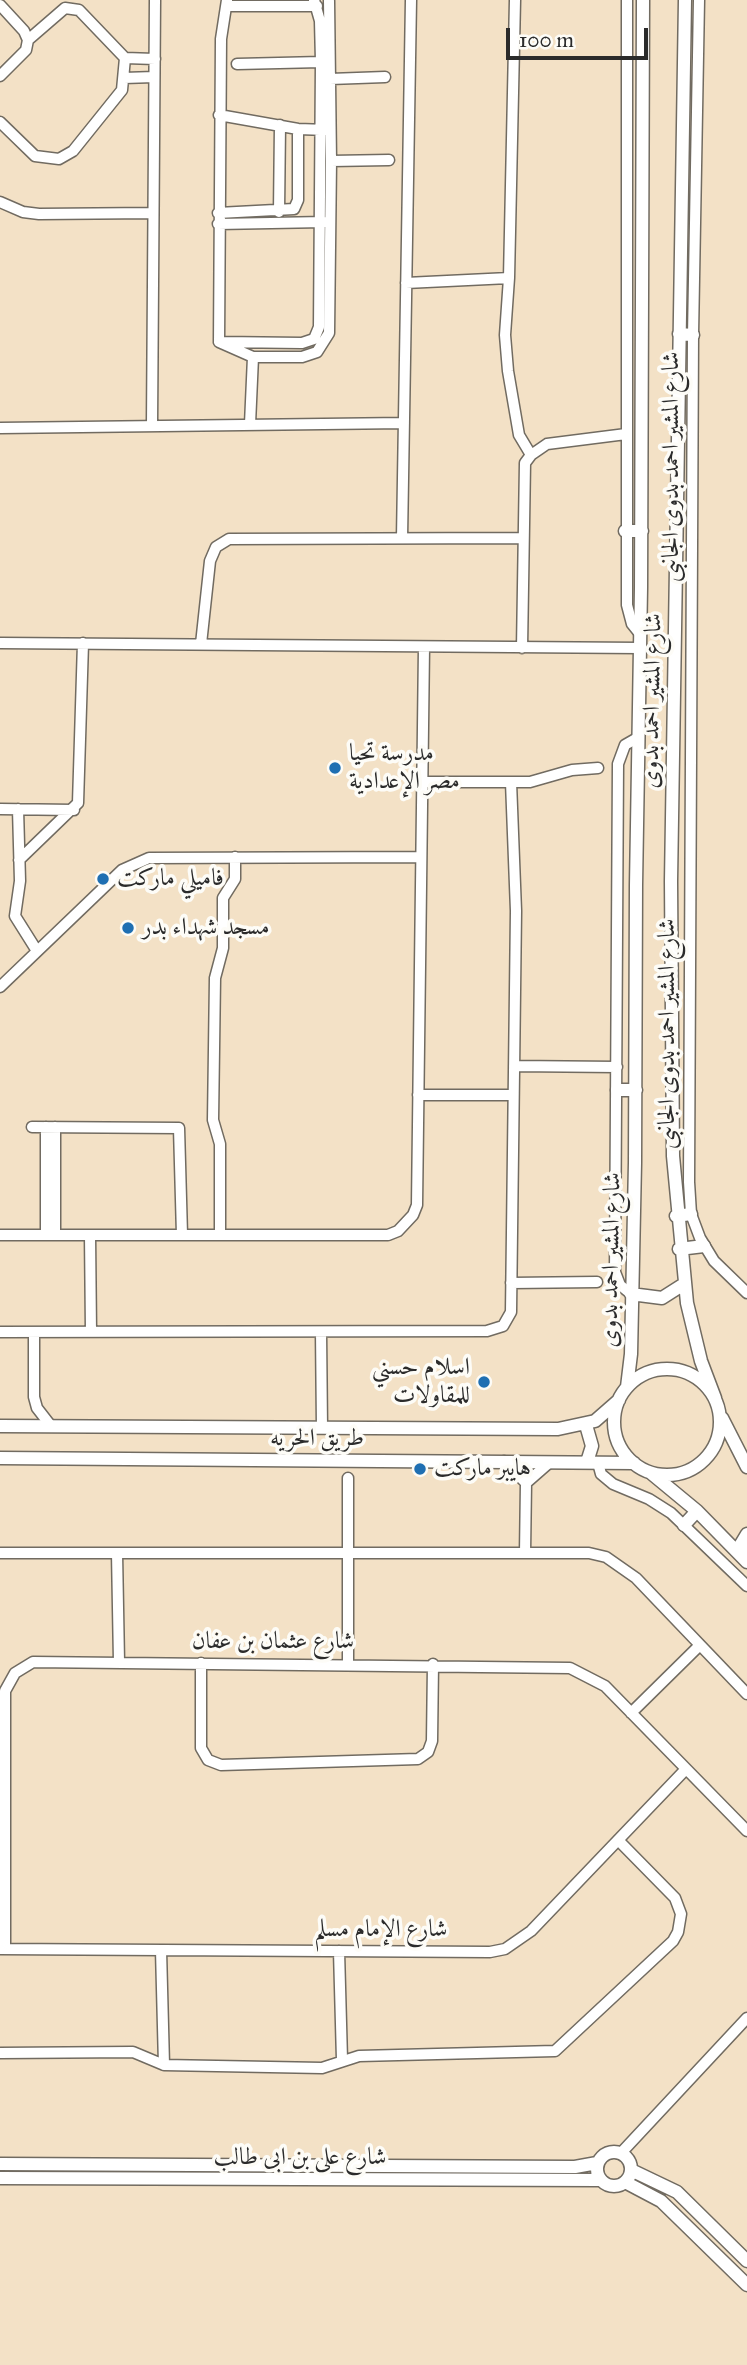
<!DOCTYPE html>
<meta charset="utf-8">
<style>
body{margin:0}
#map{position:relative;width:747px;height:2365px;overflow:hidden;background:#f3e1c6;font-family:"IM FELL Great Primer",serif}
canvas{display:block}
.scale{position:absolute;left:506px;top:28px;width:142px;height:32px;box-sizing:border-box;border:4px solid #2b2b2b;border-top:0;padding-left:9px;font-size:21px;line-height:24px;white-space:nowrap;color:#2b2b2b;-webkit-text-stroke:5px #fdfcf7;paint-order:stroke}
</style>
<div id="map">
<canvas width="747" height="2365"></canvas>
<div class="scale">100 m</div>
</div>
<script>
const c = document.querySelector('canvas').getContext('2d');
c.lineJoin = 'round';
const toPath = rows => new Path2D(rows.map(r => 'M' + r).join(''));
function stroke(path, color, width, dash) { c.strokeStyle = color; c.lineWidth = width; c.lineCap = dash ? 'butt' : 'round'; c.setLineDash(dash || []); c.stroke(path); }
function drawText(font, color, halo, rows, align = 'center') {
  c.font = font + ' "IM FELL Great Primer",Amiri,serif'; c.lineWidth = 7; c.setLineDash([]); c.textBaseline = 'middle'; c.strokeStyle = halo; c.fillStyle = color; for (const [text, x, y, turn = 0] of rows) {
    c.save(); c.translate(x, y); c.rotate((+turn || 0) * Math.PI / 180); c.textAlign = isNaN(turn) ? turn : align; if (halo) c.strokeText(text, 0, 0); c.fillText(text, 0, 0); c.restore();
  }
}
const minor = toPath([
 [627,0,627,605,632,624,640,634],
 [699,0,693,335,689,1182,691,1214,700,1238,714,1261,747,1293],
 [0,5,24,31,28,40,26,50,0,76],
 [227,6,317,6],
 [125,58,155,59],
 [237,64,321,62],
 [124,78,154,77],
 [330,79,385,77],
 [219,115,298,129,327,130],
 [0,122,35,156,59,159,73,151,122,90,125,58,79,10,65,8,28,40],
 [331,161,389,160],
 [0,202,23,212,39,214,153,213],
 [279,212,280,125],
 [218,213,294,209,298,200,298,129],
 [218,224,324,222],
 [509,278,505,335,508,371,519,435,531,455],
 [406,283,509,278,515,0],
 [219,342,253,357,302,357,317,352,329,333,331,161,329,1],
 [219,342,221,39,227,0],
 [222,342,302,343,314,339,319,327,321,62,320,21,314,0],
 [250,424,253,357],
 [152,425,155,0],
 [0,428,404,423],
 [402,538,411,0],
 [0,643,640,648],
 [201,644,210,561,216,547,229,539,522,538],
 [522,648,525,463,531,455,547,444,626,434],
 [422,782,530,782,572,770,598,768],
 [0,809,74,810],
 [18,809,20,881,15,916,37,951],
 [19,860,78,803,83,643],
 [0,987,122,870,149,858,421,857],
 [514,1066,617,1067],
 [418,1095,513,1095],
 [32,1127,179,1128,182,1235],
 [46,1127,46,1235],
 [55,1127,55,1235],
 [0,1235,388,1235,398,1231,413,1215,417,1205,424,647],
 [90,1235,91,1332],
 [220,1235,220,1144,213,1120,215,978,223,948,223,898,235,879,235,857],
 [511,1283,597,1282],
 [631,1294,620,1285,615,1272,618,764,625,745,639,737],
 [0,1332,487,1331,503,1326,511,1312,516,911,511,782],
 [34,1332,34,1397,37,1408,51,1426],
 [321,1332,322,1428],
 [504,1461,526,1483,525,1553],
 [598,1463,601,1474,613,1484,649,1499,671,1513,747,1586],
 [526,1483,550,1462],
 [0,1553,589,1553,606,1557,636,1578,747,1694],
 [117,1553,119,1662],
 [201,1663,201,1748,208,1760,221,1765,418,1759,428,1752,432,1741,433,1664],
 [348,1664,348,1478],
 [631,1713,700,1645],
 [0,1949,490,1952,505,1949,531,1931,686,1769],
 [5,1949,5,1691,15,1673,33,1662,570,1668,605,1686,747,1831],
 [161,1950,164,2065],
 [339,1951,342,2060],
 [0,2053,133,2052,164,2065,322,2068,359,2056,555,2051,673,1941,678,1932,681,1914,675,1898,618,1840],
 [621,2153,747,2018]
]);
const tertiary = toPath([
 [685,0,671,881,673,1156,687,1303,701,1361,715,1398],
 [679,334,693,335],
 [625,531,642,531],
 [617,1090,636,1090],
 [676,1216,691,1214],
 [679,1249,704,1246],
 [631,1294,662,1298,684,1284],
 '614 1422a53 53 0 1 1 106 0a53 53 0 1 1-106 0Z',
 [627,1387,631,1354,635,1163,636,885,641,588,643,0],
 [722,1418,747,1467],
 [586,1425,592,1446,587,1462],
 [0,1426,558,1429,595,1421,619,1400],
 [0,1458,634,1463],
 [651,1473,697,1511,747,1562],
 [684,1525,697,1511],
 [743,1558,741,1544,747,1534],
 '597 2169a17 17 0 1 1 34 0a17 17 0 1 1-34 0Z',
 [0,2164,575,2167,597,2163],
 [631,2170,677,2192,747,2261],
 [0,2178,600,2180],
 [625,2182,661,2201,747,2285]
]);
stroke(minor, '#716b61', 13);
stroke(tertiary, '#716b61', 15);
stroke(minor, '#fff', 10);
stroke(tertiary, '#fff', 12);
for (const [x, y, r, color] of [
 [335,768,7,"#1f6fb2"],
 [103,879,7,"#1f6fb2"],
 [128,928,7,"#1f6fb2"],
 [484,1382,7,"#1f6fb2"],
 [420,1469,7,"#1f6fb2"]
]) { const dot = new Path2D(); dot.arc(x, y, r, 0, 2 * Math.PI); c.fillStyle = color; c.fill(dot); stroke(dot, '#fdfcf7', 2.5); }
drawText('24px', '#2b2b2b', '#fdfcf7', [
 ["شارع المشير احمد بدوى الجانبى",672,467,-90],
 ["شارع المشير احمد بدوى",653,701,-89],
 ["شارع المشير احمد بدوى الجانبى",668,1034,-90],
 ["شارع المشير احمد بدوى",612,1260,-89],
 ["طريق الحريه",317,1439],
 ["شارع عثمان بن عفان",273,1642],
 ["شارع الإمام مسلم",381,1930],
 ["شارع على بن ابى طالب",300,2158]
]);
drawText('24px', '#2b2b2b', '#fdfcf7', [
 ["مدرسة تحيا",349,754],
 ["مصر الإعدادية",349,782],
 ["فاميلي ماركت",117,879],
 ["مسجد شهداء بدر",142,928],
 ["اسلام حسني",470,1368,"right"],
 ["للمقاولات",470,1396,"right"],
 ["هايبر ماركت",434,1469]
], 'left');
</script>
